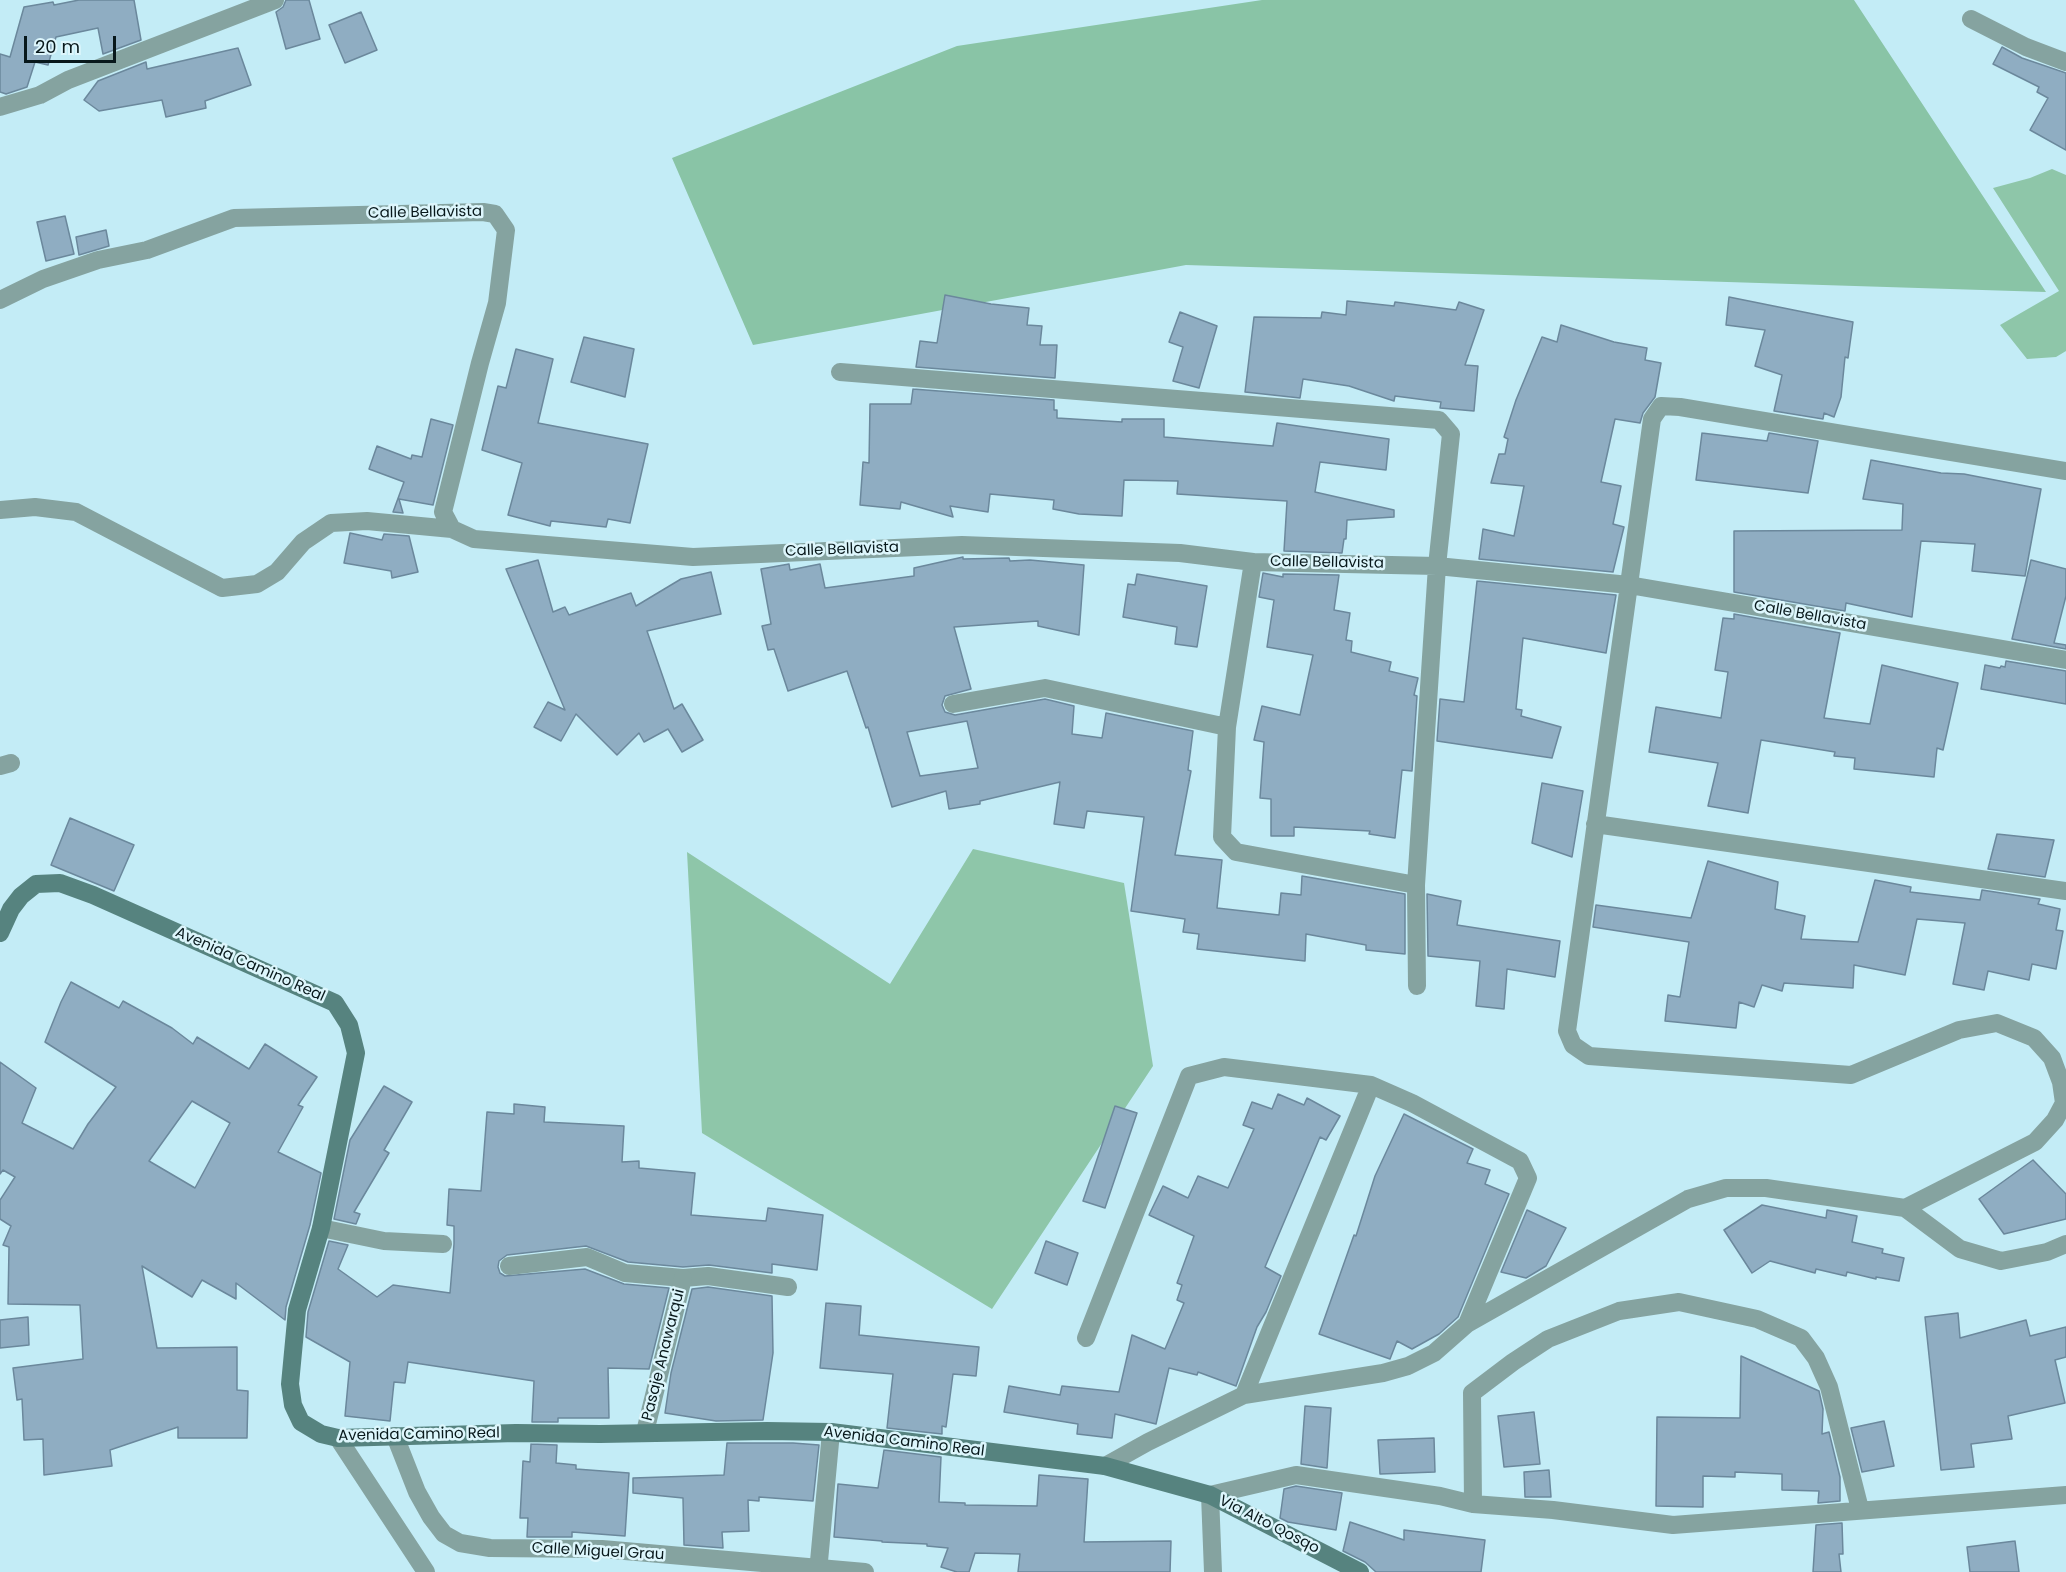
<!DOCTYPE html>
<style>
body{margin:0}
#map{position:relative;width:2066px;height:1572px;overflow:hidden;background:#c3ecf6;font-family:Poppins,sans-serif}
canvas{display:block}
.scale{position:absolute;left:24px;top:36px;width:92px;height:27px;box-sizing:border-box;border:3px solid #08181b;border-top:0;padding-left:8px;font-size:18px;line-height:21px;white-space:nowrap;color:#08181b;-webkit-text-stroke:4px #ddf6fc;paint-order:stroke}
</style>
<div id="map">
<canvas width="2066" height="1572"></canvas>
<div class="scale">20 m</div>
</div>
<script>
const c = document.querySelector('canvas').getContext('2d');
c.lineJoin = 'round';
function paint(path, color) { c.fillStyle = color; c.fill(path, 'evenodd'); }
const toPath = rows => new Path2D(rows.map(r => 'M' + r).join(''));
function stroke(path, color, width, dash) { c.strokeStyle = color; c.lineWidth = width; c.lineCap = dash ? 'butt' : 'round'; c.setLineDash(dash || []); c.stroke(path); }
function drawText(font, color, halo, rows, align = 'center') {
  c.font = font + ' Poppins,sans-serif'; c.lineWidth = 5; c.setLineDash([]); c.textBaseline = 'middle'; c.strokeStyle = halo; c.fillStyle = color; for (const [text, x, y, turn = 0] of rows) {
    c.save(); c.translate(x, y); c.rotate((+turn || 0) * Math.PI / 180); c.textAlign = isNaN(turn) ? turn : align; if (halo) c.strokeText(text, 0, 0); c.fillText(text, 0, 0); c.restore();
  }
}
paint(toPath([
 [2052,169,2066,175,2066,351,2056,357,2027,359,2000,325,2059,291,1993,188,2030,178],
 [973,849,1124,883,1153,1066,992,1309,702,1133,687,852,890,984]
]), '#8ec6a9');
paint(toPath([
 [1262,0,1854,0,2046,292,1186,265,753,345,672,158,957,46]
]), '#89c4a6');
const building = toPath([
 [79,0,134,0,141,40,103,54,98,28,56,37,48,65,35,62,27,87,6,94,0,92,0,54,10,57,24,7,53,2,54,5,79,0],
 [286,0,309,0,320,39,286,49,276,12,283,7,286,0],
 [361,12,377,50,345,63,329,25,361,12],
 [2002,47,2022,58,2066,73,2066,150,2030,130,2048,98,2037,92,2039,87,1993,64,2002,47],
 [238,48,251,85,205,101,206,108,166,117,162,100,99,111,84,100,98,81,146,62,147,69,238,48],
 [65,216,74,254,46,261,37,222,65,216],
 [106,230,109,246,79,255,76,237,106,230],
 [945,295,991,304,1029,308,1027,325,1042,326,1040,345,1057,345,1055,378,916,367,920,341,937,343,945,295],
 [1729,297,1853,322,1848,358,1845,357,1841,397,1834,417,1824,413,1823,419,1774,411,1782,375,1755,366,1765,330,1726,325,1729,297],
 [1347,301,1394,306,1395,302,1456,310,1459,302,1484,310,1465,365,1478,366,1474,411,1440,408,1441,402,1395,396,1394,401,1349,386,1303,379,1300,398,1245,392,1254,317,1321,318,1322,312,1346,315,1347,301],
 [1180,312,1217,326,1199,388,1173,381,1183,347,1169,342,1180,312],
 [1561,325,1614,342,1647,348,1645,360,1661,363,1655,397,1643,413,1640,423,1615,419,1601,482,1621,486,1613,524,1624,527,1613,572,1479,559,1483,529,1514,536,1524,486,1491,483,1499,454,1505,454,1508,439,1504,437,1516,400,1542,337,1557,342,1561,325],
 [584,337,634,349,625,397,571,382,584,337],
 [516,349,553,359,538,423,648,444,630,523,608,519,606,527,551,521,550,526,508,515,522,463,482,450,498,386,506,388,516,349],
 [913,389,1054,400,1054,410,1057,410,1057,418,1122,422,1122,419,1164,419,1164,437,1273,446,1277,423,1389,439,1386,470,1320,462,1315,492,1394,510,1394,517,1347,520,1346,539,1344,539,1342,553,1284,551,1287,501,1177,494,1178,481,1124,480,1122,516,1079,514,1053,509,1054,500,990,494,988,512,950,506,953,517,901,502,900,509,860,505,863,462,869,463,870,404,911,404,913,389],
 [431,419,453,425,433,505,399,499,403,513,393,512,404,482,369,469,377,446,411,459,412,455,422,457,431,419],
 [1702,433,1767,441,1769,433,1818,441,1808,493,1696,480,1702,433],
 [1871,460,1941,473,1964,474,2041,489,2025,576,1972,571,1975,544,1921,541,1912,617,1846,603,1845,611,1734,592,1734,531,1902,530,1903,504,1863,499,1871,460],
 [350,533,382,540,384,534,409,536,418,572,392,578,391,571,344,563,350,533],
 [963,557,963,559,1009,558,1010,561,1030,560,1084,565,1079,635,1038,626,1038,621,954,627,971,689,945,696,942,705,945,712,955,715,1045,699,1074,706,1072,734,1102,738,1106,713,1193,731,1188,770,1191,771,1175,855,1222,860,1217,908,1279,915,1281,893,1301,895,1302,876,1405,894,1405,954,1366,950,1366,945,1306,934,1305,961,1197,949,1199,934,1183,932,1185,919,1131,911,1144,817,1087,811,1084,828,1054,824,1060,782,980,801,980,804,949,809,946,791,892,807,868,727,866,728,847,671,788,691,774,649,768,650,762,626,771,624,761,569,789,564,790,570,820,564,825,588,914,576,914,568,963,557],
 [967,721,978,768,920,776,907,732,967,721],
 [538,560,553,612,565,607,569,615,631,593,636,606,681,579,711,572,721,614,647,631,674,709,682,704,703,740,682,752,668,729,644,742,639,733,617,755,576,714,561,741,534,727,548,702,565,710,506,569,538,560],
 [2031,560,2066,569,2066,596,2054,643,2066,645,2066,649,2012,639,2031,560],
 [1263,573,1283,577,1283,574,1339,575,1334,610,1350,613,1346,640,1352,641,1351,652,1391,662,1389,671,1418,678,1414,695,1417,696,1412,771,1402,770,1395,838,1369,834,1370,831,1294,827,1294,836,1271,836,1271,799,1260,798,1264,742,1254,740,1262,706,1300,715,1313,655,1267,647,1274,600,1259,597,1263,573],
 [1137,574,1207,586,1197,647,1175,644,1177,627,1123,617,1128,584,1135,585,1137,574],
 [1477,581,1616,595,1606,653,1523,638,1516,709,1522,710,1521,716,1561,727,1552,758,1437,741,1440,699,1464,702,1477,581],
 [1734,614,1840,633,1824,718,1870,724,1882,665,1958,683,1943,750,1937,748,1934,777,1854,769,1855,758,1834,756,1835,752,1761,740,1748,813,1708,806,1718,763,1649,752,1656,707,1721,718,1728,672,1715,670,1723,618,1734,619,1734,614],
 [2006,661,2066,671,2066,704,1981,689,1985,665,2000,668,2001,666,2005,667,2006,661],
 [1542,783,1583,791,1572,857,1532,843,1542,783],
 [70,818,134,845,114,891,51,865,70,818],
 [1997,834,2054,840,2045,877,1988,869,1997,834],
 [1708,861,1778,882,1775,909,1805,916,1801,939,1858,942,1875,880,1911,887,1910,892,1980,900,1982,890,2040,899,2038,904,2060,909,2056,930,2063,931,2056,969,2032,964,2029,980,1988,971,1984,990,1953,984,1965,923,1917,919,1905,975,1854,965,1853,988,1784,983,1782,991,1762,985,1754,1007,1739,1002,1736,1028,1665,1021,1668,995,1680,997,1689,942,1593,927,1596,905,1691,918,1708,861],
 [1427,894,1461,901,1457,925,1560,941,1555,977,1507,969,1504,1009,1476,1006,1480,961,1428,956,1427,894],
 [71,982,119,1008,123,1001,172,1028,193,1044,197,1037,249,1069,265,1044,317,1077,298,1105,303,1107,278,1152,321,1173,310,1225,286,1307,285,1320,236,1283,236,1299,202,1280,192,1297,142,1266,157,1348,237,1347,237,1390,248,1391,247,1438,178,1438,178,1427,110,1450,112,1466,44,1475,43,1439,24,1440,22,1399,17,1400,13,1368,83,1359,80,1305,8,1304,9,1247,3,1245,11,1226,0,1219,0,1200,15,1177,3,1170,0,1174,0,1062,36,1088,22,1123,73,1149,88,1124,116,1087,45,1042,61,1002,71,982],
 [192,1101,230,1123,195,1188,149,1161,192,1101],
 [384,1086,412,1102,384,1150,389,1153,354,1212,360,1214,356,1224,334,1219,350,1140,384,1086],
 [1278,1094,1304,1105,1307,1098,1340,1116,1326,1140,1320,1137,1265,1267,1281,1276,1266,1312,1257,1327,1236,1386,1198,1372,1197,1375,1169,1368,1156,1424,1115,1414,1112,1438,1077,1434,1078,1424,1004,1412,1009,1386,1060,1395,1062,1386,1119,1392,1132,1335,1165,1349,1184,1303,1177,1300,1182,1285,1177,1283,1194,1236,1149,1215,1163,1186,1188,1198,1198,1176,1228,1188,1254,1129,1243,1125,1252,1102,1272,1109,1278,1094],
 [514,1104,545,1107,544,1122,624,1126,622,1162,639,1161,639,1168,695,1173,691,1215,766,1221,768,1208,823,1215,817,1270,772,1264,772,1273,709,1265,683,1267,628,1262,586,1246,507,1255,499,1261,498,1267,500,1273,505,1276,585,1269,624,1284,669,1288,649,1369,608,1368,609,1418,558,1418,558,1422,532,1422,534,1381,408,1362,405,1383,394,1382,390,1421,345,1416,350,1362,306,1337,308,1312,329,1241,348,1245,338,1269,377,1297,393,1285,450,1293,454,1244,454,1226,447,1225,449,1189,481,1191,487,1112,514,1114,514,1104],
 [1115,1106,1137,1113,1105,1208,1083,1201,1115,1106],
 [1404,1114,1473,1149,1467,1163,1490,1170,1485,1184,1509,1194,1458,1317,1439,1334,1412,1349,1397,1341,1390,1359,1319,1334,1354,1235,1356,1236,1375,1176,1404,1114],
 [2033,1160,2066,1194,2066,1219,2004,1234,1979,1199,2033,1160],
 [1762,1205,1826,1218,1827,1210,1857,1216,1852,1242,1883,1249,1882,1253,1904,1258,1899,1281,1876,1277,1876,1279,1847,1272,1846,1276,1816,1269,1815,1273,1770,1261,1752,1273,1724,1230,1762,1205],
 [1527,1210,1566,1228,1546,1266,1526,1278,1501,1272,1527,1210],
 [1046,1241,1078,1253,1067,1285,1035,1273,1046,1241],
 [708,1287,772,1296,773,1353,763,1420,716,1421,665,1413,671,1373,692,1289,708,1287],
 [826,1303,861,1306,859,1335,979,1347,976,1376,953,1374,946,1427,942,1426,942,1434,887,1428,893,1374,820,1368,826,1303],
 [1958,1313,1960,1338,2026,1320,2030,1336,2066,1327,2066,1357,2055,1360,2065,1403,2008,1416,2012,1439,1971,1444,1974,1467,1941,1470,1925,1317,1958,1313],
 [28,1317,29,1345,0,1348,0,1320,28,1317],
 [1741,1356,1819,1391,1823,1409,1822,1434,1829,1432,1840,1477,1840,1501,1818,1503,1819,1491,1782,1490,1782,1474,1735,1472,1735,1477,1703,1476,1703,1507,1656,1506,1657,1417,1740,1418,1741,1356],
 [1305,1406,1331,1408,1327,1468,1301,1464,1305,1406],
 [1534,1412,1540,1464,1504,1467,1498,1416,1534,1412],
 [1884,1421,1894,1466,1862,1472,1851,1428,1884,1421],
 [1434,1438,1435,1472,1380,1474,1378,1440,1434,1438],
 [727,1443,793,1443,819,1445,813,1501,759,1497,759,1501,748,1500,749,1531,722,1532,723,1548,684,1545,683,1498,633,1493,633,1478,724,1475,727,1443],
 [531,1444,557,1445,556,1463,576,1465,576,1469,629,1473,625,1536,572,1532,572,1537,527,1537,528,1518,520,1518,523,1461,530,1462,531,1444],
 [884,1450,941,1457,939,1502,965,1503,965,1505,1037,1506,1039,1475,1088,1479,1084,1542,1171,1541,1170,1572,1018,1572,1020,1554,975,1553,969,1572,957,1572,941,1567,948,1548,927,1546,927,1544,882,1542,882,1541,834,1537,838,1484,878,1488,884,1450],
 [1549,1470,1551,1497,1525,1497,1524,1472,1549,1470],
 [1296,1486,1342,1493,1336,1530,1288,1522,1280,1518,1284,1489,1296,1486],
 [1350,1522,1404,1540,1404,1530,1485,1540,1481,1572,1376,1572,1365,1562,1343,1551,1350,1522],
 [1842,1523,1843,1554,1839,1554,1841,1572,1813,1572,1816,1525,1842,1523],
 [2015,1541,2019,1572,1970,1572,1967,1547,2015,1541]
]);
paint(building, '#8fadc2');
stroke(building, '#6b889c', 1.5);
stroke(toPath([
 [509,1266,587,1257,625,1273,683,1278,708,1276,788,1287],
 [338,1438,426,1572]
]), '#85a3a0', 18);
stroke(toPath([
 [1971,19,2026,47,2066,62],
 [0,107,40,95,68,80,275,0],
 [0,300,43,279,98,260,147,250,234,218,483,212,495,214,506,230,497,303,480,363,443,512,452,529,474,539,693,557,962,545,1180,553,1253,562,1437,566,1629,585,2066,660],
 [840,372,1439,420,1451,434,1437,566,1416,885,1417,986],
 [0,510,35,507,76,512,222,588,257,584,277,572,303,542,331,523,367,521,452,529],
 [1253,562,1227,727,1222,837,1236,852,1416,885],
 [953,704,1045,688,1227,727],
 [0,766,11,763],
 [1595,824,2066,891],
 [1905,1208,1960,1249,2001,1261,2047,1252,2066,1244],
 [321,1228,384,1241,443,1244],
 [1086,1338,1189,1076,1224,1067,1371,1085,1412,1103,1520,1161,1528,1178,1467,1324],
 [1244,1395,1371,1085],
 [645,1432,683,1278],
 [395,1436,417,1492,431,1517,444,1534,460,1543,490,1548,602,1549,865,1572],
 [1105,1466,1148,1442,1244,1395,1383,1373,1408,1366,1434,1353,1467,1324,1688,1199,1726,1188,1766,1188,1905,1208,2035,1142,2055,1120,2064,1103,2061,1082,2052,1058,2034,1038,1997,1023,1959,1030,1851,1075,1589,1056,1573,1045,1567,1031,1652,419,1661,406,1680,407,2066,471],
 [1473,1504,1472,1393,1513,1362,1548,1339,1619,1311,1679,1302,1757,1319,1801,1338,1816,1358,1829,1387,1860,1509],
 [818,1572,831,1432],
 [1213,1572,1210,1495,1296,1475,1440,1496,1473,1504,1553,1510,1673,1525,2066,1495]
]), '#85a3a0', 18);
stroke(toPath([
 [0,933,11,909,21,896,36,884,60,883,93,895,335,1003,349,1025,356,1053,321,1228,297,1310,290,1384,293,1405,301,1422,321,1434,338,1438,516,1433,600,1434,767,1431,831,1432,1105,1466,1210,1495,1360,1572]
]), '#56837f', 18);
drawText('15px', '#08181b', '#ddf6fc', [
 ["Calle Bellavista",425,213,-1],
 ["Calle Bellavista",842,550,-2],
 ["Calle Bellavista",1327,563,1],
 ["Calle Bellavista",1810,616,10],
 ["Avenida Camino Real",250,965,24],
 ["Pasaje Anawarqui",664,1355,-76],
 ["Avenida Camino Real",419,1435,-1],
 ["Avenida Camino Real",904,1442,7],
 ["Via Alto Qosqo",1269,1525,27],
 ["Calle Miguel Grau",598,1552,3]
]);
</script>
